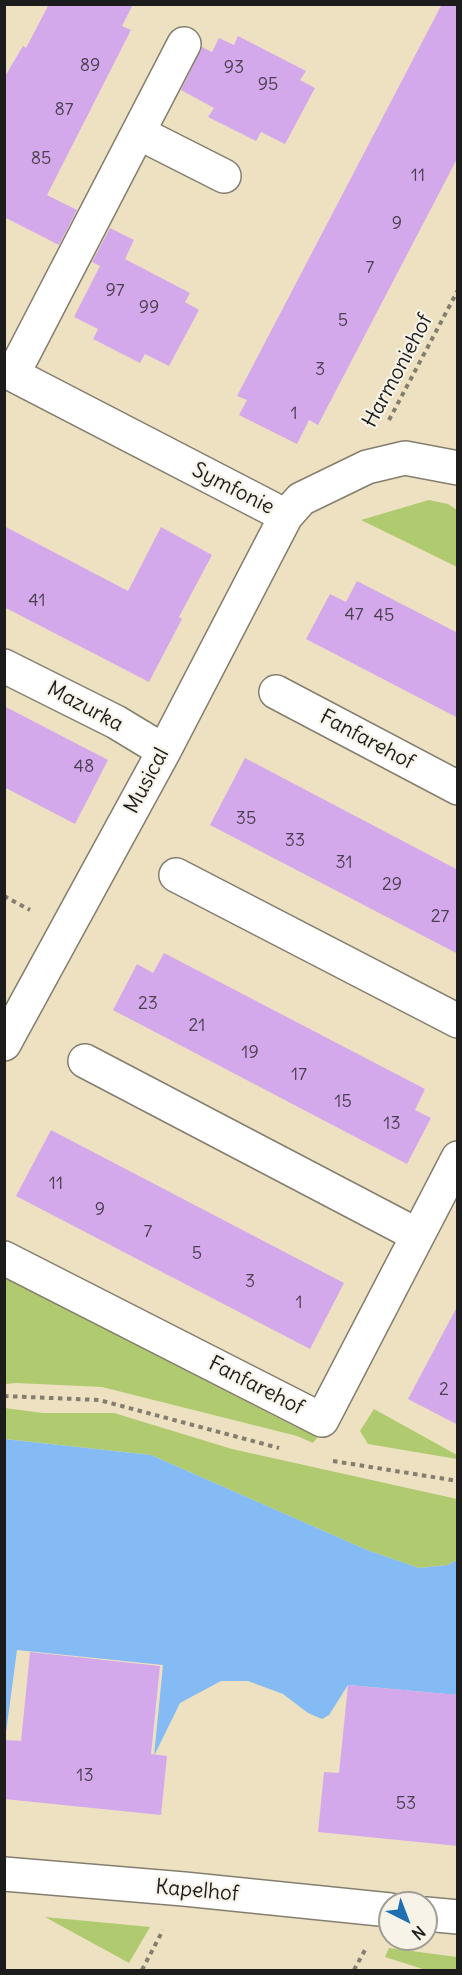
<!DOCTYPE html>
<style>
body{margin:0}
#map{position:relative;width:462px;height:1975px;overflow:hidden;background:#ede1c2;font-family:Delius,sans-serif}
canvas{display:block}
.frame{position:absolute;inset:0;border:6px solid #1c1c1c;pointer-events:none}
.north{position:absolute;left:378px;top:1891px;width:60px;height:60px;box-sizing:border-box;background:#f7f3e8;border:2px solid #9f9d96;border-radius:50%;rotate:138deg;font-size:16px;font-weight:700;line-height:24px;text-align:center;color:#1c1c1c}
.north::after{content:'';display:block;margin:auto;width:21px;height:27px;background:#1f6fb2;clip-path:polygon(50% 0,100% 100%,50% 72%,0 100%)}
</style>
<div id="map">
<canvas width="462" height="1975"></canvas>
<div class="frame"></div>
<div class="north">N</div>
</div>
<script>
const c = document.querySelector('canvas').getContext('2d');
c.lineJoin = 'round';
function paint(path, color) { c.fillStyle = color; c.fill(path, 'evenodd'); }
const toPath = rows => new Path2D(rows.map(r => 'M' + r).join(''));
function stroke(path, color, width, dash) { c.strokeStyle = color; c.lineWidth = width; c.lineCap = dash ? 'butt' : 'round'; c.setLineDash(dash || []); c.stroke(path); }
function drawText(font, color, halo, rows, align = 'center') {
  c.font = font + ' Delius,sans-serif'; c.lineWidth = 4.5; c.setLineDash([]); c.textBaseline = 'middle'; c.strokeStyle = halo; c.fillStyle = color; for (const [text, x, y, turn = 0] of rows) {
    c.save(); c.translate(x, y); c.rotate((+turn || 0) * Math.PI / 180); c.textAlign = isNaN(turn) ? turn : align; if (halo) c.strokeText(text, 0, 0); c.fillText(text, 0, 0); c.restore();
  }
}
paint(toPath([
 [429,500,448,504,457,510,457,567,361,520],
 [4,1276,298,1428,316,1428,320,1434,313,1443,297,1436,102,1387,16,1383,5,1384],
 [5,1408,43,1413,114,1413,232,1449,457,1499,457,1560,448,1565,419,1568,367,1550,151,1455,5,1439],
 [374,1409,457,1455,457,1459,368,1444,360,1431],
 [45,1917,150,1927,129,1963],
 [389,1948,457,1957,457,1970,426,1970,385,1957]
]), '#b0ca6f');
paint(toPath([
 [4,1439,151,1455,367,1550,419,1568,448,1565,457,1560,457,1695,348,1685,329,1715,322,1719,308,1713,283,1694,248,1681,221,1681,180,1703,154,1756,163,1665,17,1650,5,1740]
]), '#84bbf4');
paint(toPath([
 [49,4,133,4,122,26,131,30,47,195,77,210,59,245,4,217,4,78,23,46,26,48],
 [442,4,458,4,458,157,318,425,309,420,297,444,239,415,247,400,237,396],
 [238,36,306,71,300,80,315,88,285,144,261,132,256,141,208,117,214,108,181,90,202,47,212,52,219,38,234,45],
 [110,228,134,240,125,259,190,293,185,302,199,310,169,366,145,354,140,363,93,339,98,329,74,317,100,266,92,262],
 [4,526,128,591,161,527,212,555,179,617,182,619,149,682,4,607],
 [357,581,458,633,458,718,306,639,330,594,346,602],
 [4,706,108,760,75,824,4,787],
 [245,758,458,870,458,954,210,825],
 [164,953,425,1089,415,1110,431,1118,407,1164,113,1010,137,964,153,973],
 [51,1130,344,1283,310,1349,16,1196],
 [458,1305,458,1425,408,1399],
 [30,1652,160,1666,151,1754,167,1756,161,1815,4,1799,4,1740,21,1741],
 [348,1685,458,1695,458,1846,318,1832,324,1772,339,1773]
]), '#d4a9eb');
const minor = toPath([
 [139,133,224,176],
 [4,370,286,516,301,499,367,467,405,458,458,468],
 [13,374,184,44],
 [4,666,116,722,164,751],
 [276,692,458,788],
 [176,875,458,1021],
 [4,1044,164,751,286,516],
 [85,1061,417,1235],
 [4,1258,322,1420,458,1158],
 [4,1874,184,1889,390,1910],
 [426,1914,458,1917]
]);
stroke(minor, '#847e6f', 36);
stroke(toPath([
 [389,420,458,290],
 [4,896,30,910],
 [4,1396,99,1400,279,1448],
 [333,1461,458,1481],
 [142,1970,163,1930],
 [354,1970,365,1950]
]), '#847e6f', 4, [4.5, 4.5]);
stroke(minor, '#fff', 33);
drawText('18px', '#4a3f50', null, [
 ["89",90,66],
 ["93",234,68],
 ["95",268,85],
 ["87",64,110],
 ["85",41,159],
 ["11",418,176],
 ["9",397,224],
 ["7",370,268],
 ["97",115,291],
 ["99",149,308],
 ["5",343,321],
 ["3",320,370],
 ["1",294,414],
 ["41",37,601],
 ["47",354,615],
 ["45",384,616],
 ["48",84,767],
 ["35",246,819],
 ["33",295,841],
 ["31",344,863],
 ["29",392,885],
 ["27",440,917],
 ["23",148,1004],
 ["21",197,1026],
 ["19",250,1053],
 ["17",299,1075],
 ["15",343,1102],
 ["13",392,1124],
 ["11",56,1184],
 ["9",100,1210],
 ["7",148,1232],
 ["5",197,1254],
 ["3",250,1282],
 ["1",299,1303],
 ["2",444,1390],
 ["13",85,1776],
 ["53",406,1804]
]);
drawText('21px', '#1c1c1c', '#f7f3e8', [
 ["Harmoniehof",398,371,-62],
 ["Symfonie",233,489,27],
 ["Mazurka",85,707,28],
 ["Fanfarehof",367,740,28],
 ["Musical",147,781,-62],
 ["Fanfarehof",256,1386,27],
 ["Kapelhof",197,1891,5]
]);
</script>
